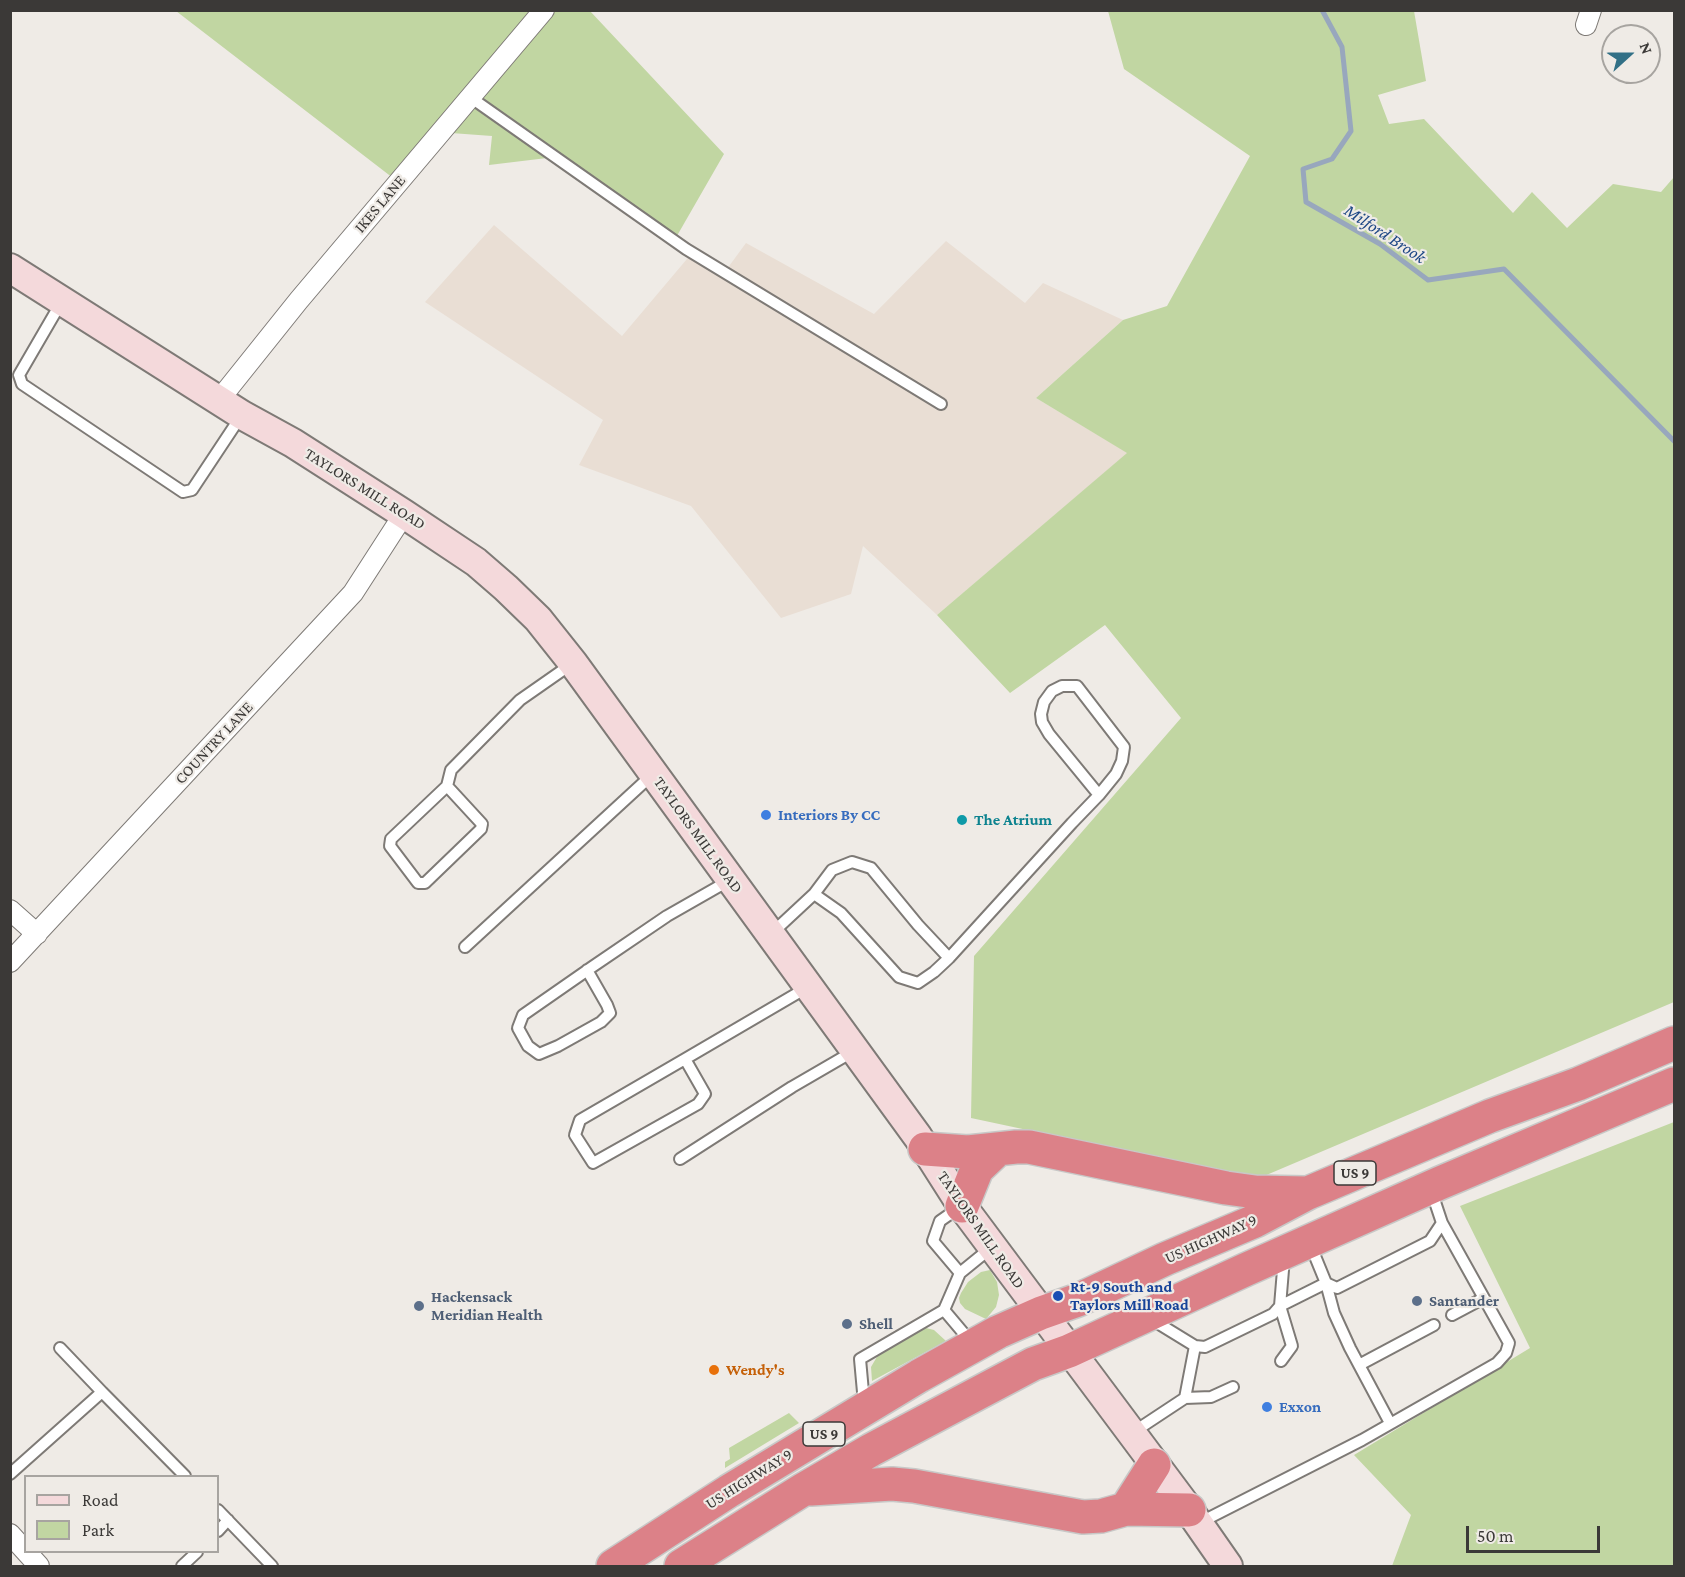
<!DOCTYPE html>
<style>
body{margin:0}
#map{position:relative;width:1685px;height:1577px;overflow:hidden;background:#efebe6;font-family:"Crimson Pro",serif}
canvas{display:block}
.frame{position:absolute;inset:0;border:12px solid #3b3937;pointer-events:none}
.legend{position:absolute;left:24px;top:1475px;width:195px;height:78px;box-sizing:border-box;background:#efebe6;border:2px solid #a7a4a0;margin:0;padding:8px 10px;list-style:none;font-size:18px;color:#3b3937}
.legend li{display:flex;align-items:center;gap:12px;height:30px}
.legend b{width:30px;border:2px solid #a7a4a0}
.north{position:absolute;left:1601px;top:24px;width:60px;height:60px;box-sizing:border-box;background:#efebe6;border:2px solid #a7a4a0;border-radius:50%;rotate:69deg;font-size:16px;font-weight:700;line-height:24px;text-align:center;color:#3b3937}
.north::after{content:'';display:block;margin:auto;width:21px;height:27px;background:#327086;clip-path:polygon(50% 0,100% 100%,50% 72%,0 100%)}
.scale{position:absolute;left:1466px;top:1526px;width:134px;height:27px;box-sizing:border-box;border:3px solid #3b3937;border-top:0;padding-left:8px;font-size:18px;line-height:21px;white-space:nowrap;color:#3b3937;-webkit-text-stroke:4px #efebe6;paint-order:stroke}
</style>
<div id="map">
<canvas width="1685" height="1577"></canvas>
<div class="frame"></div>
<ul class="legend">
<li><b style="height:8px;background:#f4d9db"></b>Road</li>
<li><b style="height:16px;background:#c1d6a2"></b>Park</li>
</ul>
<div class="north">N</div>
<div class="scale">50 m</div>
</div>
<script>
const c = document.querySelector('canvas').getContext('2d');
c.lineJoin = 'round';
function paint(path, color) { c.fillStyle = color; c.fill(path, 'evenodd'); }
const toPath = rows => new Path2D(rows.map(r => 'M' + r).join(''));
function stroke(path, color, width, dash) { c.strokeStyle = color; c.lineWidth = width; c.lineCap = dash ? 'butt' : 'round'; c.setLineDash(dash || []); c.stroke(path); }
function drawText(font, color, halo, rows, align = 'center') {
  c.font = font + ' "Crimson Pro",serif'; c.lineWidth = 4.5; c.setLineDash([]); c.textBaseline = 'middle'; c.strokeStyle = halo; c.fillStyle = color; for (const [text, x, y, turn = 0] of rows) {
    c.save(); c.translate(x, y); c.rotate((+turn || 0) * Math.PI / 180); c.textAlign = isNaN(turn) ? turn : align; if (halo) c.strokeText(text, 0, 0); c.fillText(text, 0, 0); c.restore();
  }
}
paint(toPath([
 [494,225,622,336,692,253,724,273,746,243,874,314,946,241,1025,303,1043,283,1123,320,1036,398,1128,453,937,615,863,546,851,594,781,618,691,506,579,465,603,420,425,302]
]), '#e9ded4');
paint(toPath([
 [176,11,590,11,724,154,674,241,547,158,489,165,492,136,451,133,406,188],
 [1108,11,1414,11,1426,81,1378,95,1389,124,1424,119,1513,213,1532,192,1567,228,1613,184,1661,192,1674,177,1674,386,1673,388,1674,390,1674,1002,1257,1179,971,1118,974,956,1181,718,1105,625,1010,693,937,615,1127,453,1036,398,1123,320,1167,306,1250,156,1124,69],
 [1674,1122,1674,1566,1392,1566,1411,1515,1354,1455,1530,1348,1460,1206],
 [990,1270,997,1282,999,1295,996,1307,986,1319,965,1309,960,1303,959,1298,961,1293,968,1282,981,1272],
 [926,1328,934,1330,946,1341,872,1381,871,1367,878,1355],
 [789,1413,799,1423,725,1468,725,1462,730,1459,729,1448]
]), '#c1d6a2');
stroke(toPath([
 [1322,10,1342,47,1351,131,1332,159,1303,169,1306,202,1380,244,1428,280,1504,269,1674,441]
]), '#98a7bd', 5);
const lane = toPath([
 [470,97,686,249,941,404],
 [62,301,19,375,22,384,183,492,192,490,241,416],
 [447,786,482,824,481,829,425,883,418,883,390,846,391,839,447,786,451,770,520,700,573,663],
 [814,894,841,913,899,977,918,983,934,972,949,958,1072,823,1099,795,1116,774,1122,761,1124,747,1077,686,1062,686,1052,691,1044,702,1041,714,1042,722,1049,734,1099,795],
 [771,934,814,894,832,870,852,862,871,868,918,925,949,958],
 [465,947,653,774],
 [587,970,607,1005,610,1013,601,1022,558,1046,539,1054,528,1046,518,1028,523,1015,592,967,667,916,730,880],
 [685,1059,705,1094,698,1104,593,1163,575,1135,580,1120,685,1059,808,987],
 [680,1159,792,1087,854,1051],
 [1310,1244,1326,1283,1334,1313,1350,1348,1390,1423],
 [960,1273,992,1247],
 [944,1310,971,1342],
 [1452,1315,1484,1298],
 [1151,1319,1195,1346,1205,1347,1273,1314,1280,1306,1326,1283,1337,1288,1430,1241,1442,1223],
 [60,1348,102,1392],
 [1281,1361,1292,1346,1280,1306,1284,1258],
 [1359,1365,1434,1325],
 [1185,1398,1211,1397,1233,1387],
 [864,1403,860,1359,944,1310,960,1273,933,1241,940,1221,960,1207],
 [1132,1433,1185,1398,1195,1346],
 [10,1474,102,1392,185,1476],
 [218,1510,272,1566],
 [1199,1523,1362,1440,1497,1363,1506,1353,1509,1343,1442,1223,1431,1190],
 [218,1531,228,1520],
 [182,1566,197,1552]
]);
const street = toPath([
 [1586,25,1591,10],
 [219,400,299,300,544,10],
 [10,910,37,934],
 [10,962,353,593,404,514],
 [10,1534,39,1566]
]);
const secondary = toPath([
 [10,268,242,415,293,443,404,514,476,562,506,588,538,619,573,663,918,1137,962,1206,1189,1510,1228,1566]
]);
const highway = toPath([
 [925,1149,968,1152,1016,1147,1029,1147,1226,1188,1255,1192,1306,1193],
 [962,1206,977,1169,997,1150],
 [811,1489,892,1484,914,1486,1083,1517,1101,1516,1126,1509,1189,1510],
 [1126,1509,1154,1465],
 [613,1566,729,1491,919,1376,998,1332,1041,1313,1078,1300,1165,1259,1255,1221,1308,1193,1490,1116,1578,1084,1674,1043],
 [681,1566,804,1489,871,1450,1033,1364,1069,1351,1247,1269,1440,1183,1674,1084]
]);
stroke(lane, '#7e7a76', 14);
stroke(street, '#7e7a76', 22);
stroke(secondary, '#7e7a76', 32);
stroke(highway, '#c8c8c7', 36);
stroke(lane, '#fff', 10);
stroke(street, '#fff', 20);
stroke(secondary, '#f4d9db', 28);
stroke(highway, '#dc8188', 33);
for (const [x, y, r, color] of [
 [766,815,6,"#3f7fe0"],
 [962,820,6,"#0f9aa8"],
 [1058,1296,6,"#1a4fb4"],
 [1417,1301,6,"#5c6f8a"],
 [419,1306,6,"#5c6f8a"],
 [847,1324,6,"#5c6f8a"],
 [714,1370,6,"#e8710a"],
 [1267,1407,6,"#3f7fe0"]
]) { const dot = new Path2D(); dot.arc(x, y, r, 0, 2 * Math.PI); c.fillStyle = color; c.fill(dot); stroke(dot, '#efebe6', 2); }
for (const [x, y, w] of [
 [1355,1173,42],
 [824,1434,42]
]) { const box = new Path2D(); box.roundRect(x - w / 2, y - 12, w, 24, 4.5); c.fillStyle = '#efebe6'; c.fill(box); stroke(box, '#3b3937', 1.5); }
drawText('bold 15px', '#3b3937', null, [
 ["US 9",1355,1173],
 ["US 9",824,1434]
]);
drawText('16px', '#3b3937', '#efebe6', [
 ["IKES LANE",380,204,-50],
 ["TAYLORS MILL ROAD",365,489,32],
 ["COUNTRY LANE",214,743,-47],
 ["TAYLORS MILL ROAD",698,835,54],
 ["TAYLORS MILL ROAD",981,1230,55],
 ["US HIGHWAY 9",1211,1239,-24],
 ["US HIGHWAY 9",749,1479,-32]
]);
drawText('bold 16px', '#366cbe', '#efebe6', [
 ["Interiors By CC",778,815],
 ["Exxon",1279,1407]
], 'left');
drawText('bold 16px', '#0d838f', '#efebe6', [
 ["The Atrium",974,820]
], 'left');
drawText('bold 16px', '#164399', '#efebe6', [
 ["Rt-9 South and",1070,1287],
 ["Taylors Mill Road",1070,1305]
], 'left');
drawText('bold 16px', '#4e5e75', '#efebe6', [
 ["Hackensack",431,1297],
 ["Meridian Health",431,1315],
 ["Santander",1429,1301],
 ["Shell",859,1324]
], 'left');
drawText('bold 16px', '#c56008', '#efebe6', [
 ["Wendy's",726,1370]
], 'left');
drawText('italic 18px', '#1d4785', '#efebe6', [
 ["Milford Brook",1385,234,33]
]);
</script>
